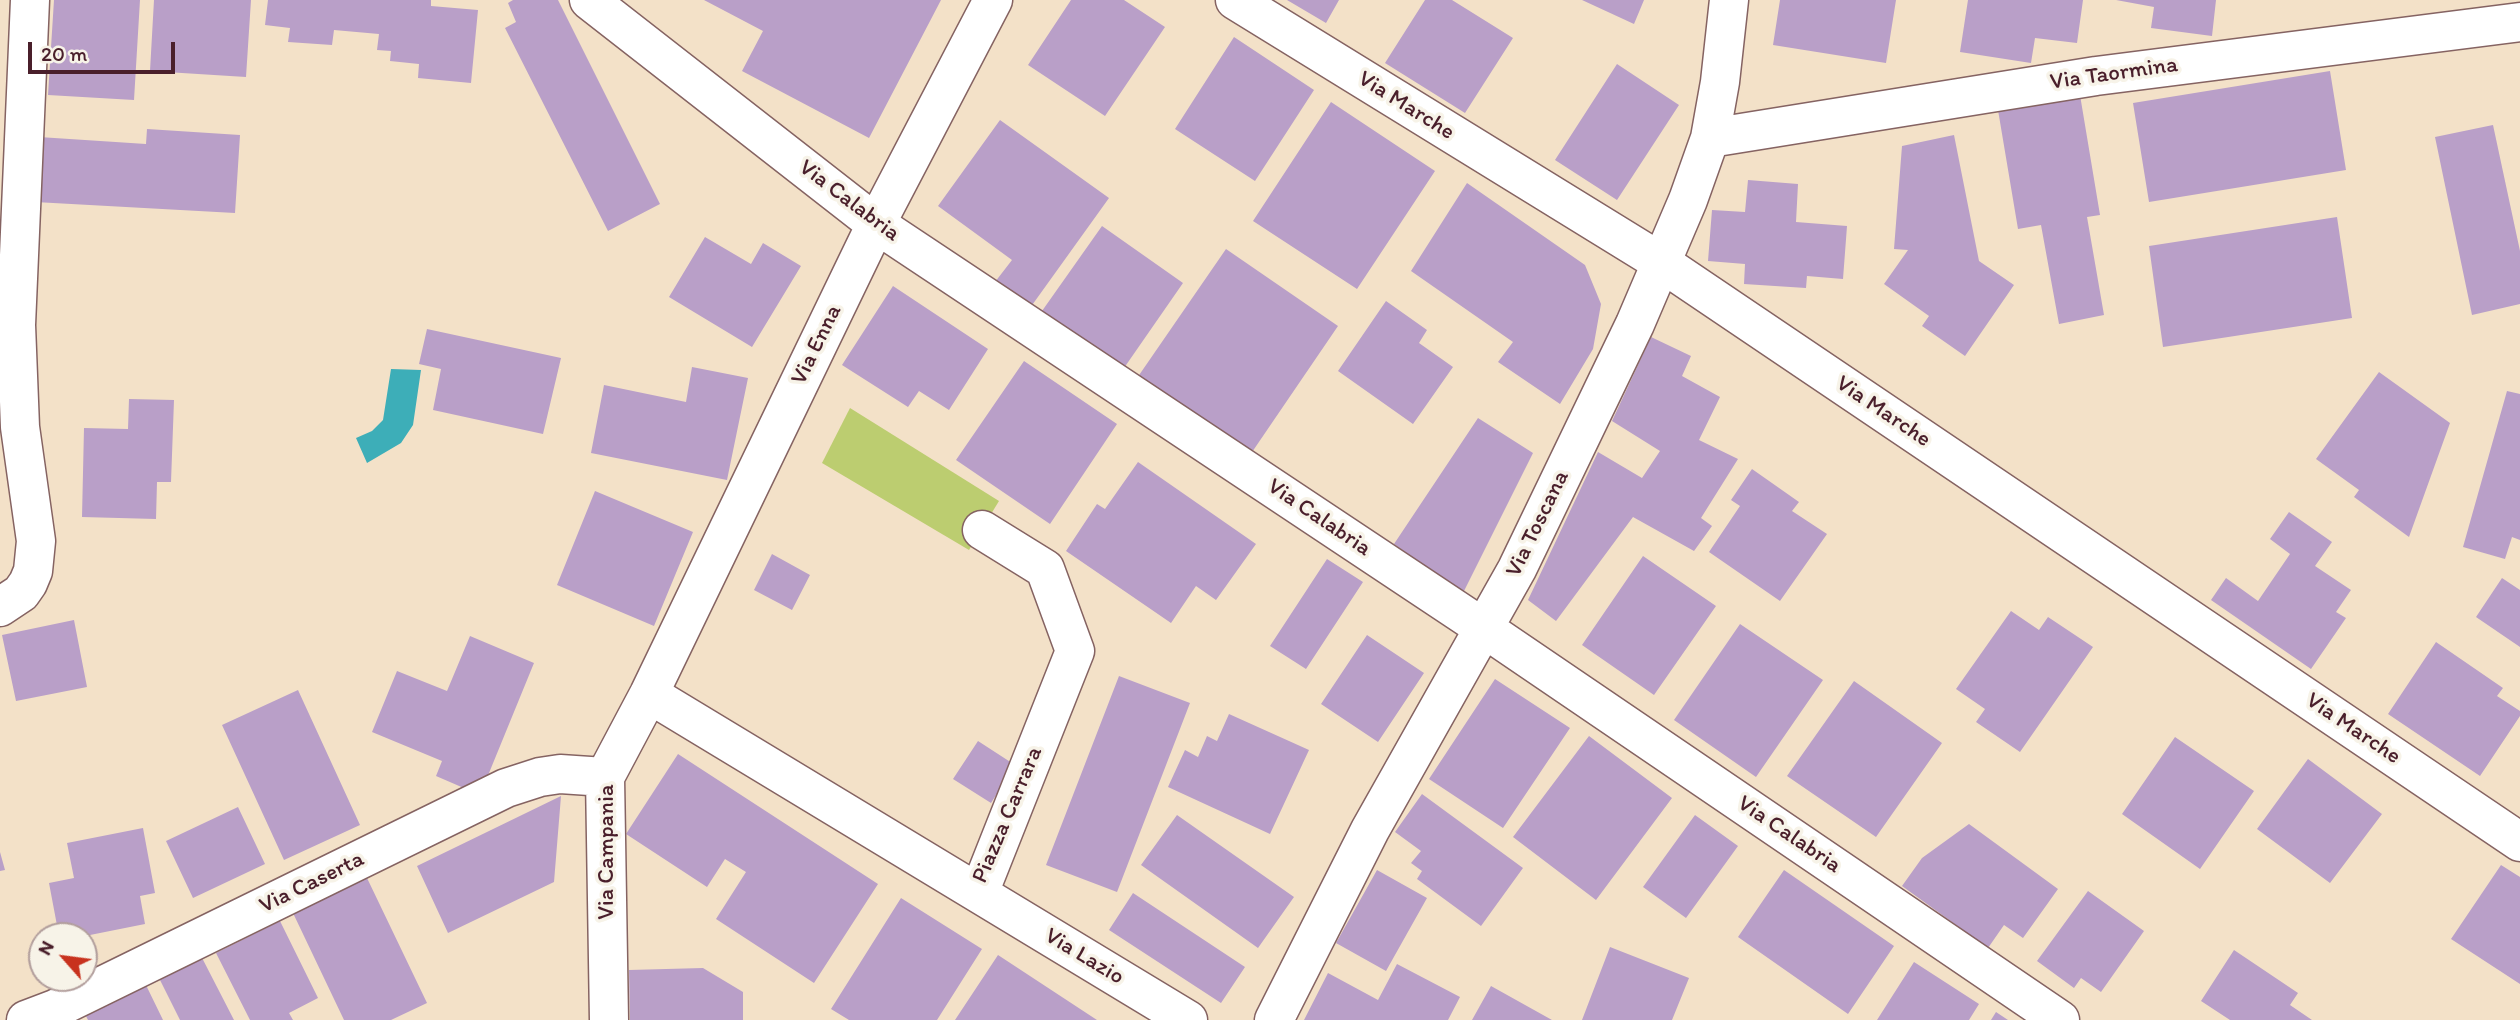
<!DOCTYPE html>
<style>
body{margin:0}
#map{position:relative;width:2520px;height:1020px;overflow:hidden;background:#f3e1c8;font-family:Itim,sans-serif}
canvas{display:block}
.north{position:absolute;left:28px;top:922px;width:70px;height:70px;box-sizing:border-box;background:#f7f3e8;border:2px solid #b29e9c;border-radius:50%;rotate:298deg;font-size:19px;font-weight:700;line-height:28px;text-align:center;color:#4a1f2b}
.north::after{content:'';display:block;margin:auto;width:24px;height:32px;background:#c8321e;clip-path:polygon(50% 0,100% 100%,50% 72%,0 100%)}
.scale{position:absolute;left:28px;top:42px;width:147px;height:32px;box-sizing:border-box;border:4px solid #4a1f2b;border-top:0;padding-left:9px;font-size:21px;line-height:24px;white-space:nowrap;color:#4a1f2b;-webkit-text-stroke:5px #f7f3e8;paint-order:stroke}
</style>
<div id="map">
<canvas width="2520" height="1020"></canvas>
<div class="north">N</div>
<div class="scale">20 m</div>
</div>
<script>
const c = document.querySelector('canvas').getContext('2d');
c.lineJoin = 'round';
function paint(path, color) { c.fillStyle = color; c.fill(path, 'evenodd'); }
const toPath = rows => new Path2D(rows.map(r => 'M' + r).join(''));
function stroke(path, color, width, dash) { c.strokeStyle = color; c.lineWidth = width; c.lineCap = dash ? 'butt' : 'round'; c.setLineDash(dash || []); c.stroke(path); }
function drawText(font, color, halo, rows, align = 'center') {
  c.font = font + ' Itim,sans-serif'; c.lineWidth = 7; c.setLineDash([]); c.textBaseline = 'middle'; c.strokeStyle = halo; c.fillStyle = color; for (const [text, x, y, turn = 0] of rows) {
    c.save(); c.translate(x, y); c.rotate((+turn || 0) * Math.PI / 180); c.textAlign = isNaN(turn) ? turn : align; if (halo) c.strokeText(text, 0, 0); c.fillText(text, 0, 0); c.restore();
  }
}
paint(toPath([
 [850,408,999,501,969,550,822,463]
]), '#bccd70');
paint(toPath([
 [391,369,421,370,413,425,401,443,367,463,356,438,372,431,383,420]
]), '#3daeb8');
paint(toPath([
 [54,0,140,0,134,100,48,95],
 [154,0,251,0,246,77,150,71],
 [268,0,431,0,431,6,478,10,471,83,418,78,419,64,390,61,391,51,377,50,379,34,334,30,332,45,288,42,290,28,265,25],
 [513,0,558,0,660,204,608,231,505,28,516,22,508,3],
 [704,0,941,0,869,138,742,71,763,31],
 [1071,0,1124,0,1165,27,1105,116,1028,65],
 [1287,0,1339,0,1326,23],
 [1425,0,1452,0,1513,38,1465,113,1385,63],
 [1582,0,1644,0,1634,24],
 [1780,0,1896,0,1886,63,1773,45],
 [1968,0,2083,0,2077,43,2035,38,2031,63,1960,52],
 [2116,0,2216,0,2212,36,2151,28,2154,7],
 [1234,37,1314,90,1255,181,1175,129],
 [1617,64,1679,105,1617,200,1555,160],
 [2330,71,2346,170,2149,202,2133,103],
 [2080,95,2100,215,2087,217,2104,315,2059,324,2041,225,2018,229,1998,110],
 [1331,102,1435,171,1357,289,1253,221],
 [1000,120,1109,198,1030,308,995,282,1012,260,938,206],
 [2493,125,2520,251,2520,304,2472,315,2435,137],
 [147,129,240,135,235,213,35,202,39,137,146,144],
 [1954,135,1979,261,2014,285,1965,356,1922,326,1929,316,1884,284,1908,250,1894,249,1902,146],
 [1748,180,1798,184,1796,222,1847,226,1843,279,1807,276,1806,288,1744,284,1745,264,1708,261,1712,210,1745,212],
 [1467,183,1585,265,1601,304,1593,349,1560,404,1498,362,1513,342,1411,271],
 [2337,217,2352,318,2163,347,2149,246],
 [1102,226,1183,283,1124,368,1042,311],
 [705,237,751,264,763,243,801,266,752,347,669,297],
 [1226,249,1338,326,1248,458,1135,381],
 [893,286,988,349,949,410,919,391,908,407,842,365],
 [1386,301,1427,330,1419,343,1453,367,1413,424,1338,371],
 [427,329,561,358,543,434,433,410,441,369,419,364],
 [1651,337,1691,356,1682,376,1720,397,1699,440,1738,459,1701,518,1712,526,1694,551,1633,517,1556,621,1528,600,1598,452,1642,478,1660,451,1612,421],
 [1024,361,1117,424,1050,524,956,460],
 [692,367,748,378,727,480,591,453,604,385,686,402],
 [2379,372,2450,423,2409,537,2354,497,2359,490,2316,459],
 [2507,391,2520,394,2520,540,2512,537,2505,559,2463,547],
 [129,399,174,400,171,482,157,482,156,519,82,517,84,428,128,429],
 [1478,418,1533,453,1463,593,1394,544],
 [1138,462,1256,544,1216,600,1196,586,1171,623,1066,551,1097,504,1105,509],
 [1752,469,1799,502,1792,511,1827,534,1780,601,1709,552,1740,506,1731,500],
 [595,491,693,532,654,626,557,585],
 [2289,512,2332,542,2315,566,2351,590,2336,612,2346,618,2311,669,2211,600,2226,578,2258,601,2290,554,2270,539],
 [772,554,810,575,792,610,754,590],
 [1643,556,1716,606,1654,695,1582,645],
 [1327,559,1363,582,1306,669,1270,646],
 [2502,578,2520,590,2520,647,2476,617],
 [2011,611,2039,630,2048,617,2093,647,2020,752,1976,722,1985,709,1956,689],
 [74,620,87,687,16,701,2,635],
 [1740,624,1823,680,1756,777,1674,720],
 [1367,635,1424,673,1378,742,1321,704],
 [470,636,534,663,480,795,436,776,442,761,372,732,397,671,447,691],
 [2436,642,2503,688,2497,696,2520,711,2520,716,2480,776,2388,714],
 [1119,676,1190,703,1117,892,1046,865],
 [1495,679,1570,728,1503,828,1429,779],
 [1854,681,1942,743,1876,837,1787,776],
 [298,690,360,825,284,860,222,725],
 [1229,714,1309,750,1270,834,1168,787,1185,750,1198,757,1207,736,1217,741],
 [1589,736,1672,798,1596,900,1513,837],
 [2175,737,2254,791,2200,869,2122,814],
 [978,741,1015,765,991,803,953,779],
 [678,754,878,884,814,983,716,919,746,872,725,859,707,887,626,834],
 [2308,759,2382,814,2330,883,2257,829],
 [1422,794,1523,868,1481,926,1417,879,1422,871,1411,863,1421,851,1395,832],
 [561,796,554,882,448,933,417,866],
 [238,807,265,864,193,898,166,841],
 [1177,815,1294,897,1258,948,1141,865],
 [1695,815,1738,846,1686,918,1643,887],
 [1969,824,2058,889,2023,938,2004,925,1988,948,1902,886,1922,858],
 [143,828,155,893,140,896,145,924,85,936,59,936,49,883,74,878,67,843],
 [0,852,5,870,0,871],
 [2501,865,2520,877,2520,984,2451,939],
 [1377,870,1427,898,1386,971,1336,943],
 [1784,870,1894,946,1848,1014,1738,937],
 [367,878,427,1003,391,1020,344,1020,293,913],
 [2088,891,2144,931,2101,992,2081,978,2074,988,2037,961],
 [1133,893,1245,967,1221,1003,1109,930],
 [901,898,982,949,937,1020,849,1020,831,1009],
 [280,921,318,998,289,1013,293,1020,250,1020,216,953],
 [1610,947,1689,978,1672,1020,1582,1020],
 [2234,950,2298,993,2290,1005,2312,1020,2230,1020,2201,1001],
 [199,952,234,1020,180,1020,157,974],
 [998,955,1097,1020,955,1020],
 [1914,962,1979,1004,1969,1020,1877,1020],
 [1397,964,1460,997,1448,1020,1304,1020,1328,973,1378,1000],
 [703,968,743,992,743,1020,630,1020,629,970],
 [144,981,163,1020,88,1020,83,1010],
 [1491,986,1552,1020,1472,1020],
 [1996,1012,2008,1020,1991,1020]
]), '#b99fc8');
const minor = toPath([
 [589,0,876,224,1485,629,2060,1020],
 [1235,0,1662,263,2520,842],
 [1710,138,2096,76,2520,22],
 [0,607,21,593,28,583,33,571,36,541,20,427,16,325,30,0],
 [649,694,1188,1020],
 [979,893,1075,651,1045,569,982,530],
 [26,1020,55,1009,506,788,540,777,560,774,605,777],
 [609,1020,605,777,649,694,876,224,993,0],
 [1274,1020,1370,830,1517,569,1635,324,1688,200,1710,138,1720,82,1729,0]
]);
stroke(minor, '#856362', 41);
stroke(minor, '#fff', 38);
drawText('23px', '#4a1f2b', '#f7f3e8', [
 ["Via Taormina",2114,74,-8],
 ["Via Marche",1406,106,32],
 ["Via Calabria",849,201,37],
 ["Via Enna",817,345,-64],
 ["Via Marche",1883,412,34],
 ["Via Calabria",1319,518,34],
 ["Via Toscana",1538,524,-64],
 ["Via Marche",2353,729,34],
 ["Piazza Carrara",1008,815,-67],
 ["Via Calabria",1789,835,34],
 ["Via Campania",607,852,-90],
 ["Via Caserta",312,883,-26],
 ["Via Lazio",1084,957,31]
]);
</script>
